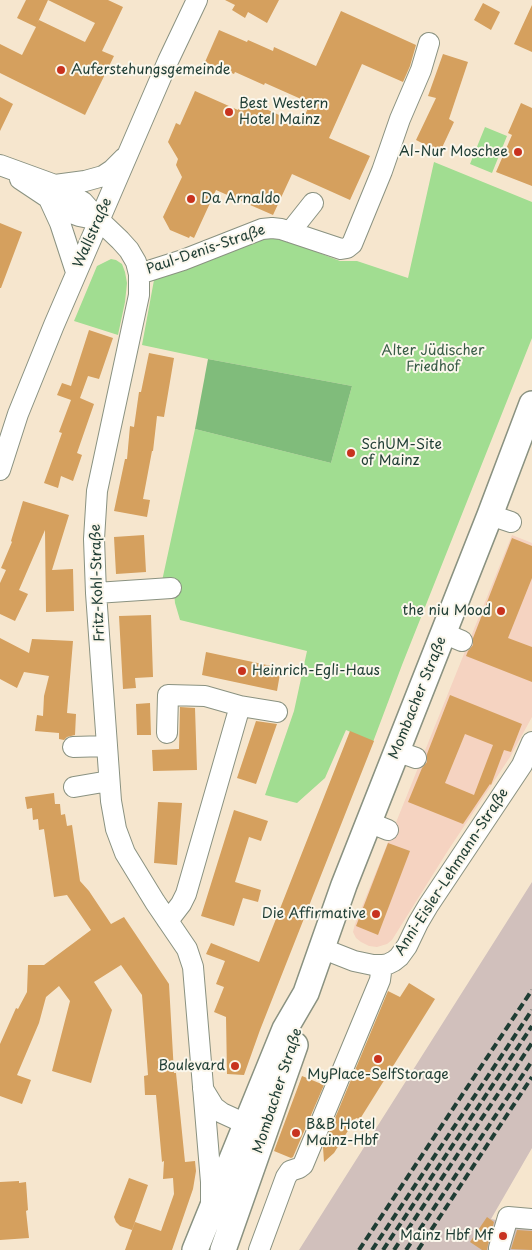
<!DOCTYPE html>
<meta charset="utf-8">
<style>
body{margin:0}
canvas{display:block;background:#f6e6ce}
</style>
<canvas width="532" height="1250"></canvas>
<script>
const c = document.querySelector('canvas').getContext('2d');
c.lineJoin = 'round';
function paint(path, color) { c.fillStyle = color; c.fill(path, 'evenodd'); }
const toPath = rows => new Path2D(rows.map(r => 'M' + r).join(''));
function stroke(path, color, width, dash) { c.strokeStyle = color; c.lineWidth = width; c.lineCap = dash ? 'butt' : 'round'; c.setLineDash(dash || []); c.stroke(path); }
function drawText(font, color, halo, rows, align = 'center') {
  c.font = font + ' "Playpen Sans",sans-serif'; c.lineWidth = 4; c.setLineDash([]); c.textBaseline = 'middle'; c.strokeStyle = halo; c.fillStyle = color; for (const [text, x, y, turn = 0] of rows) {
    c.save(); c.translate(x, y); c.rotate((+turn || 0) * Math.PI / 180); c.textAlign = isNaN(turn) ? turn : align; if (halo) c.strokeText(text, 0, 0); c.fillText(text, 0, 0); c.restore();
  }
}
paint(toPath([
 [512,535,532,543,532,717,510,757,447,852,392,940,387,944,377,947,369,946,361,942,356,938,353,932,355,924]
]), '#f5d3c1');
paint(toPath([
 [532,882,532,1148,491,1219,532,1227,532,1250,299,1250]
]), '#d1c0bc');
paint(toPath([
 [485,127,507,136,492,173,470,164],
 [434,162,532,202,532,338,402,665,373,742,346,730,325,778,297,803,265,795,294,711,307,651,180,620,175,603,173,581,162,581,195,429,331,463,352,386,208,359,142,345,154,280,259,239,271,237,301,246,340,261,357,261,408,278],
 [111,259,116,260,122,264,125,272,127,283,125,302,118,335,74,321,97,266]
]), '#a1dd91');
paint(toPath([
 [208,359,352,386,331,463,195,429]
]), '#80bc7b');
paint(toPath([
 [26,0,108,0,123,7,102,51,114,56,85,115,0,73,0,44,22,55,36,27,17,18],
 [48,0,95,23,85,42,39,20,37,24],
 [225,0,279,0,267,23,248,12,245,18,232,10,235,5],
 [483,3,500,12,491,30,474,20],
 [532,5,532,52,514,44],
 [341,11,416,45,410,66,403,82,362,64,329,138,370,156,350,200,292,174,273,215,216,190,194,238,190,236,189,238,170,230,163,217,182,177,176,165,178,159,168,142,176,123,180,125,195,91,238,110,243,100,246,102,258,99,255,104,301,125,310,103,265,83,264,85,235,72,234,74,205,62,219,30,247,42,248,40,273,51,274,47,316,66],
 [443,54,468,62,449,119,454,122,440,152,416,140,436,98,428,96],
 [0,97,13,104,0,131],
 [521,103,532,108,532,186,496,172,512,135,508,133],
 [0,223,22,232,1,288,0,288],
 [89,330,113,338,99,379,88,376,80,398,94,404,77,453,82,455,73,481,61,476,58,488,44,483,62,433,59,432,71,400,57,395,62,383,71,386],
 [149,353,174,358,164,417,157,416,153,451,152,451,143,499,150,500,147,517,114,511,125,459,127,459,130,426,134,427,139,392,141,392],
 [23,501,69,515,52,570,73,569,74,611,46,612,45,530,19,590,28,594,15,621,0,614,0,583,6,570,1,568,12,542,11,541],
 [144,535,146,572,116,574,114,537],
 [512,538,532,546,532,578,508,638,532,647,532,682,466,656,468,651,473,645,473,638],
 [151,615,153,677,135,678,136,688,123,689,119,616],
 [0,638,29,653,32,639,73,641,67,713,76,714,75,735,67,737,64,740,59,739,59,733,35,731,37,715,43,716,44,696,49,676,24,672,17,688,0,679],
 [206,652,281,668,277,691,202,675],
 [450,695,522,724,511,752,504,750,491,785,490,784,463,824,408,802,422,768,427,762,427,754],
 [465,734,493,745,474,795,445,783],
 [150,703,151,735,137,735,136,704],
 [180,707,195,708,197,770,153,771,152,750,179,749],
 [256,721,277,724,256,784,237,778],
 [350,731,374,741,260,1030,244,1075,227,1074,226,1017,214,1012,224,987,216,984,225,961,206,954,211,943,259,962],
 [54,793,55,804,60,804,61,815,65,814,67,826,72,825,80,881,89,891,111,924,124,917,169,984,174,1073,176,1073,185,1162,195,1161,196,1171,193,1189,172,1250,125,1250,135,1222,161,1231,174,1194,173,1178,163,1179,164,1161,162,1162,156,1095,145,1095,144,1076,148,1075,142,995,121,965,94,982,112,1010,91,1083,52,1071,70,1001,59,986,46,997,39,1023,17,1075,31,1080,22,1104,0,1096,0,1044,16,1008,18,1009,27,992,28,965,44,965,91,930,67,895,54,897,44,829,39,830,38,819,33,820,32,808,27,809,25,797],
 [158,802,182,803,177,865,154,863],
 [234,810,268,821,261,841,249,837,235,882,261,890,258,902,243,898,234,926,201,916],
 [388,843,410,851,378,935,356,926],
 [409,983,435,999,360,1119,356,1118,334,1153,324,1162,323,1147,388,991,400,997],
 [302,1076,324,1085,293,1157,291,1158,274,1151],
 [129,1178,148,1185,132,1230,120,1226,116,1222,114,1217],
 [19,1181,19,1183,26,1182,28,1210,26,1211,29,1238,0,1240,0,1182],
 [487,1217,494,1222,488,1245,487,1250,482,1250,470,1242],
 [517,1230,532,1231,532,1250,511,1249]
]), '#d5a05e');
const minor = toPath([
 [0,165,55,185,83,202,99,220,120,240,129,250,136,262,139,274,139,295,97,491,94,539,96,593,111,801,116,829,125,853,155,902,187,949,193,967,211,1182,211,1206],
 [20,179,71,213,79,216,99,220],
 [55,185,85,181,103,176,112,170,124,158],
 [49,199,60,223,76,272],
 [290,232,313,203],
 [139,274,183,260,262,229,272,228,281,229,341,249,347,248,352,244,382,171,400,119,421,70,429,43],
 [0,470,18,414,54,325,168,61,197,0],
 [490,515,511,522],
 [96,593,171,588],
 [443,633,462,641],
 [167,733,168,695,205,696,240,706,277,712],
 [73,747,107,746],
 [396,751,416,758],
 [74,787,109,781],
 [368,822,388,830],
 [167,920,171,917,181,904,186,894,240,706],
 [321,948,354,961,373,965,382,965,388,964,394,961,399,957,407,946,418,923,428,906,522,765,532,742],
 [203,1089,214,1107,222,1113,246,1124],
 [499,1248,508,1217,532,1219],
 [259,1250,286,1177,290,1171,299,1168,303,1165,380,980,382,965]
]);
const major = toPath([
 [195,1250,285,1029,306,993,344,885,490,515,532,404],
 [223,1250,295,1045]
]);
stroke(minor, '#8a9281', 22);
stroke(major, '#8a9281', 28);
stroke(minor, '#fff', 20);
stroke(major, '#fff', 25);
stroke(toPath([
 [359,1250,532,990],
 [372,1250,532,1010],
 [383,1250,532,1026],
 [394,1250,532,1043],
 [406,1250,532,1061],
 [418,1250,532,1077]
]), '#1f3d34', 4, [8, 4]);
for (const [x, y, r, color] of [
 [61,70,5,"#c8321e"],
 [229,112,5,"#c8321e"],
 [518,152,5,"#c8321e"],
 [191,199,5,"#c8321e"],
 [351,453,5,"#c8321e"],
 [501,611,5,"#c8321e"],
 [242,671,5,"#c8321e"],
 [376,914,5,"#c8321e"],
 [378,1059,5,"#c8321e"],
 [235,1066,5,"#c8321e"],
 [296,1133,5,"#c8321e"],
 [503,1236,5,"#c8321e"]
]) { const dot = new Path2D(); dot.arc(x, y, r, 0, 2 * Math.PI); c.fillStyle = color; c.fill(dot); stroke(dot, '#fbf7ec', 2); }
drawText('14px', '#1f3d34', '#fbf7ec', [
 ["Auferstehungsgemeinde",71,70],
 ["Best Western",239,104],
 ["Hotel Mainz",239,120],
 ["Al-Nur Moschee",508,152,"right"],
 ["Da Arnaldo",201,199],
 ["SchUM-Site",361,445],
 ["of Mainz",361,461],
 ["the niu Mood",491,611,"right"],
 ["Heinrich-Egli-Haus",252,671],
 ["Die Affirmative",366,914,"right"],
 ["Boulevard",225,1066,"right"],
 ["MyPlace-SelfStorage",378,1075,"center"],
 ["B&B Hotel",306,1125],
 ["Mainz-Hbf",306,1141],
 ["Mainz Hbf Mf",493,1236,"right"]
], 'left');
drawText('14px', '#1f3d34', '#fbf7ec', [
 ["Wallstraße",93,233,-66],
 ["Paul-Denis-Straße",206,250,-19],
 ["Fritz-Kohl-Straße",98,583,-92],
 ["Mombacher Straße",418,698,-68],
 ["Anni-Eisler-Lehmann-Straße",452,872,-57],
 ["Mombacher Straße",278,1091,-72]
]);
drawText('14px', '#395d47', '#fbf7ec', [
 ["Alter Jüdischer",433,351],
 ["Friedhof",433,367]
]);
</script>
